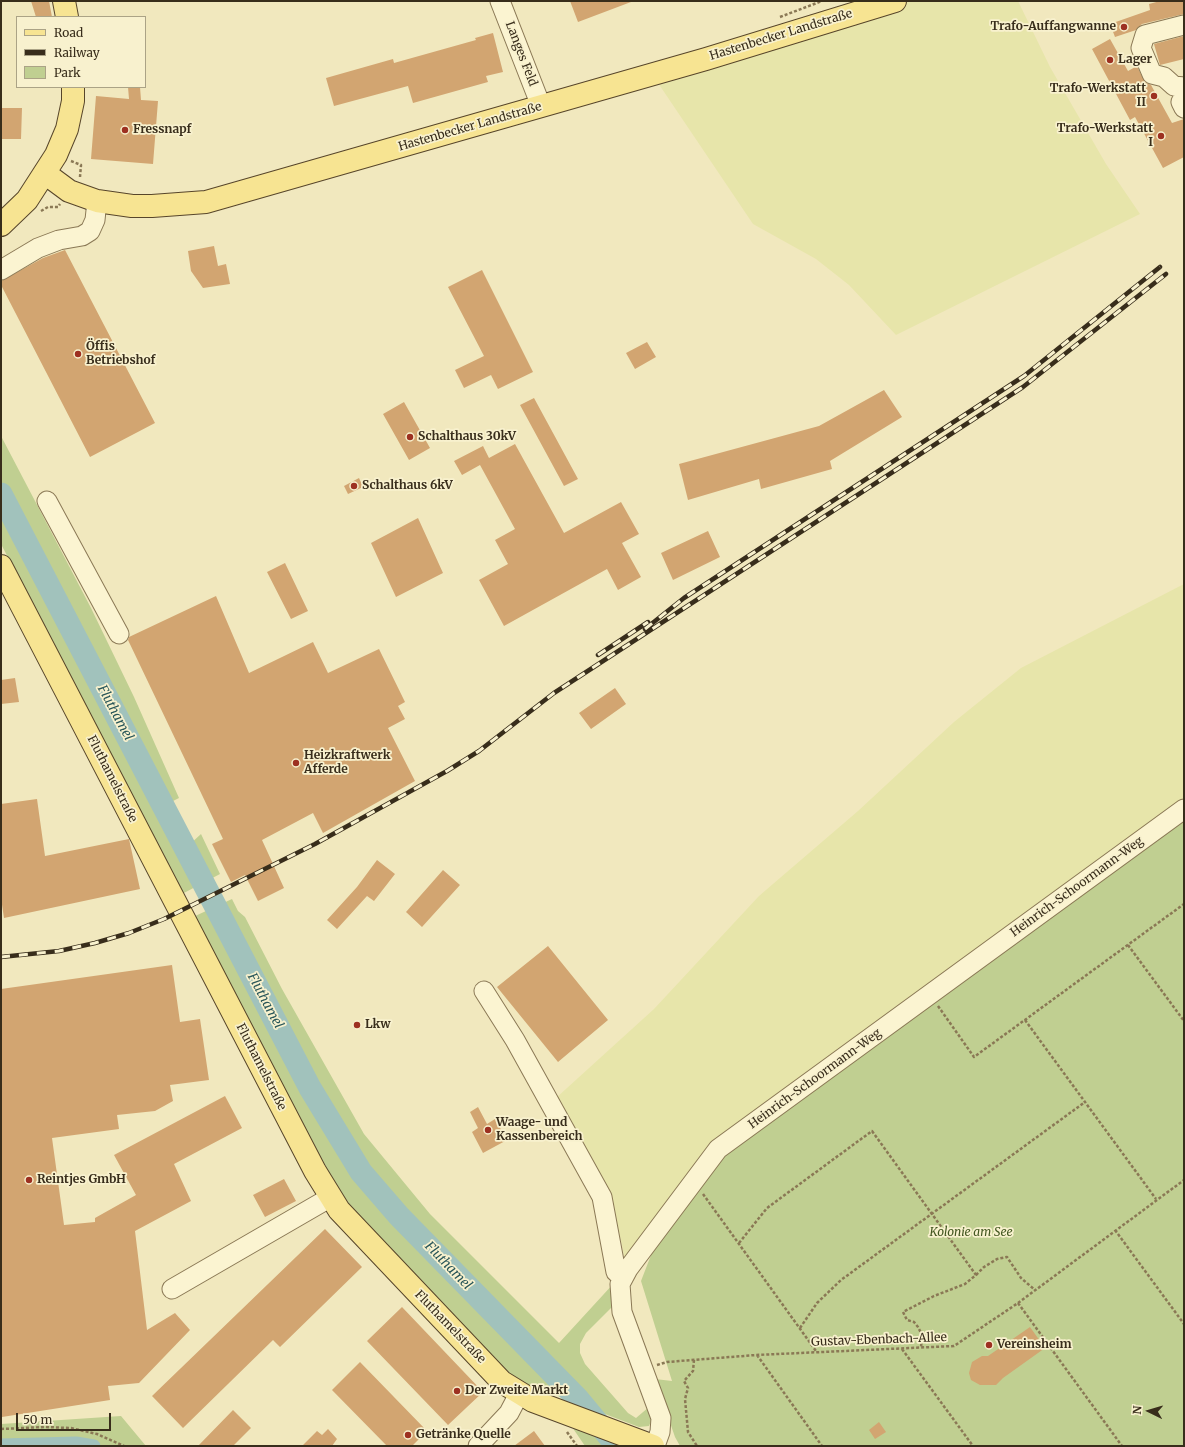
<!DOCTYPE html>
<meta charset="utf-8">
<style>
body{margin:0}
#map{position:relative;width:1185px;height:1447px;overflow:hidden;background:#f1e8be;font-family:Merriweather,serif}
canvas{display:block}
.frame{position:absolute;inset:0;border:2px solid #382d1b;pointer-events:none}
.legend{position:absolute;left:16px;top:16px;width:130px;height:72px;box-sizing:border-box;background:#f8f1ce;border:1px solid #aba386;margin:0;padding:5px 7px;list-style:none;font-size:12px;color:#382d1b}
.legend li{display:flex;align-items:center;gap:8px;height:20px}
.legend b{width:20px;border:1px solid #aba386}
.north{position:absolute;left:1129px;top:1391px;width:40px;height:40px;-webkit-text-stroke:3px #f8f1ce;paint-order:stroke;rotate:275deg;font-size:11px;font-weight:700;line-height:16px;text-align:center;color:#382d1b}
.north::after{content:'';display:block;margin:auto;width:14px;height:18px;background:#382d1b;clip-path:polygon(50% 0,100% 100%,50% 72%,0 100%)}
.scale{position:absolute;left:16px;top:1413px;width:95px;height:18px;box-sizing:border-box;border:2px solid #382d1b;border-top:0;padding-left:5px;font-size:12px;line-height:14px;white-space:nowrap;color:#382d1b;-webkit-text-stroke:3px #f8f1ce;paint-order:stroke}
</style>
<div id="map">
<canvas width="1185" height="1447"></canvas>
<div class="frame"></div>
<ul class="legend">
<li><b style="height:5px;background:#f7e492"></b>Road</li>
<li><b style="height:5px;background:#382d1b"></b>Railway</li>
<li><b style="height:11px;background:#c0cf91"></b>Park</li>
</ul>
<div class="north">N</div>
<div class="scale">50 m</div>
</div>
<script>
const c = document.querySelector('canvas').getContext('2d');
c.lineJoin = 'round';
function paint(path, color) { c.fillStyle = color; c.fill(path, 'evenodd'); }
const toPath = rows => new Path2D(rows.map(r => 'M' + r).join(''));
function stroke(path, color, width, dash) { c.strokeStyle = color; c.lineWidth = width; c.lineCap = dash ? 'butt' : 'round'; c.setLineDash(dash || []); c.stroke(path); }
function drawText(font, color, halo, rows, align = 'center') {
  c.font = font + ' Merriweather,serif'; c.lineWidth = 3.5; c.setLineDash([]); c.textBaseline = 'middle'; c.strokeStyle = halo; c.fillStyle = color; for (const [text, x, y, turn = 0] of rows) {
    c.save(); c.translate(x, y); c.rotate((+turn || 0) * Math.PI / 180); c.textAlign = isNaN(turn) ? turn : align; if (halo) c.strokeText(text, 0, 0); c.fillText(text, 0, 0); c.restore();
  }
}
paint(toPath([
 [895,1,1018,1,1050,67,1106,164,1140,214,896,335,849,285,816,259,753,224,652,74],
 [1184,584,1184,804,625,1260,612,1199,556,1098,654,1009,759,896,858,811,954,722,1021,668]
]), '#e7e5aa');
paint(toPath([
 [1,436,91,608,134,697,179,798,171,802,185,825,182,833,189,845,201,834,220,874,182,894,1,544],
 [1184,814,1184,1446,680,1446,675,1437,655,1379,672,1381,641,1281,653,1250,720,1152],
 [232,899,238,911,245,917,282,989,364,1134,430,1214,559,1343,614,1283,613,1306,586,1333,580,1344,580,1353,585,1364,628,1413,636,1418,649,1407,652,1419,649,1426,639,1427,516,1380,359,1223,325,1178,193,917],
 [121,1416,146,1446,1,1446,1,1424],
 [572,1427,624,1446,585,1446]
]), '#c0cf91');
stroke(toPath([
 [1,1445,76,1443,94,1446]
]), '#a1c2bc', 13);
stroke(toPath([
 [1,494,310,1088,361,1172,399,1216,578,1399,617,1446]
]), '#a1c2bc', 23);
paint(toPath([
 [31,1,49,1,52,17,36,17],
 [570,1,631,1,631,2,578,22],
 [1160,1,1184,1,1184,14,1142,24,1136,30,1115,37,1110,24,1150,10,1149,4],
 [493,33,503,72,486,76,488,82,413,103,408,86,334,106,326,78,393,59,394,63,476,40,475,38],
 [1184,36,1184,59,1160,65,1154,44],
 [1110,39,1128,71,1137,66,1145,82,1151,85,1172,123,1184,119,1184,157,1163,168,1135,117,1130,120,1092,49],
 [128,87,140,87,141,100,158,101,153,164,91,159,96,96,129,99],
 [1,108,22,108,21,139,1,139],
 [214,246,218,266,226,264,230,284,203,288,191,271,188,251],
 [65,250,155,423,90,457,1,285,1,281,43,258],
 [482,270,533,372,498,389,491,375,464,388,455,370,484,356,448,287],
 [647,342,656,357,635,369,626,353],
 [884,390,902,417,830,461,832,469,761,489,759,479,688,500,679,464,819,426],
 [534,398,578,479,564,486,520,405],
 [404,402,430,448,409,460,383,414],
 [515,444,564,533,621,502,639,534,622,543,641,577,618,590,607,569,504,626,479,580,508,564,495,540,515,529,480,465,462,475,454,461,483,446,489,458],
 [359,478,363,487,348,494,344,486],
 [418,518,443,573,396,597,371,543],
 [708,531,720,557,673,580,661,553],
 [285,563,308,611,291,619,267,572],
 [216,596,249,673,313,642,328,673,379,649,405,702,398,706,405,719,388,728,415,781,323,833,313,813,262,840,284,888,258,901,245,875,231,882,212,844,223,839,128,640,129,637],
 [15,678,19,702,1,704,1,680],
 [615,688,626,704,591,729,579,713],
 [37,799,45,856,129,839,140,889,4,918,1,898,1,804],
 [377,860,395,874,374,901,367,896,337,929,327,920,357,887],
 [443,870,460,885,422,927,406,912],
 [548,946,608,1020,558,1062,497,987],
 [172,965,180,1022,200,1019,209,1080,170,1085,173,1101,155,1111,117,1115,119,1129,52,1138,64,1225,95,1222,95,1218,136,1195,114,1155,225,1096,242,1128,174,1164,191,1201,135,1231,147,1330,175,1313,190,1330,139,1383,108,1386,110,1400,2,1417,1,1409,1,989],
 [478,1107,487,1124,495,1119,507,1140,483,1153,472,1132,478,1128,470,1112],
 [284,1179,296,1201,265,1217,253,1195],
 [325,1229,362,1267,280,1347,273,1340,183,1428,152,1396],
 [402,1307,483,1392,448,1425,367,1341],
 [1030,1327,1045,1348,1003,1378,996,1385,980,1385,971,1380,969,1373,972,1362,982,1356,988,1356],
 [360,1362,427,1431,412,1446,387,1446,332,1390],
 [233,1410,251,1428,233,1446,198,1446],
 [879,1422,886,1432,875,1439,869,1430],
 [328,1429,337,1439,332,1446,302,1446,317,1431,322,1435],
 [534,1431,545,1446,514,1446]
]), '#d2a571');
const minor = toPath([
 [500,1,541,106],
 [1184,25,1145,35,1141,48,1152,74,1164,77,1174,86,1184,87],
 [1184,97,1181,102,1184,108],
 [1,270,38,248,59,240,82,236,90,231,95,220,97,201],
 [47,501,119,634],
 [484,991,515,1040,602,1197,616,1272],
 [172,1289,331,1197],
 [478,1446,509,1413,519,1394],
 [655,1446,660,1432,661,1418,622,1312,620,1284,628,1269,718,1149,1184,809]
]);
const major = toPath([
 [64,1,67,17],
 [46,174,69,191,97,201,132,206,152,206,206,202,706,59,895,1],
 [1,225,27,200,56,155,67,129,73,101,73,87],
 [1,566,315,1171,339,1210,502,1382,533,1401,653,1446]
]);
stroke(minor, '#8a7855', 21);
stroke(major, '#57452a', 24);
stroke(toPath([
 [780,17,822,1],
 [71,161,81,165,80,177],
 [41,211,48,207,58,207,60,204],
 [1128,945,1184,1021],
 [938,1006,974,1057,1184,904],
 [1025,1020,1156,1199],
 [703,1194,816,1351],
 [1115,1230,1184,1324],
 [739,1243,767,1208,872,1131,976,1275,965,1284,934,1296,903,1312,907,1320,914,1322,918,1327,922,1335,921,1348],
 [976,1275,984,1267,997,1259,1007,1257,1021,1278,1035,1290],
 [1018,1303,1122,1446],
 [800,1328,817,1303,841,1280,1085,1102],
 [902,1349,973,1446],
 [757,1355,822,1446],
 [694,1360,693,1371,684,1381,688,1388,685,1399,688,1432,697,1446],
 [657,1365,667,1362,756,1355,954,1346,1018,1303,1184,1180],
 [1,1429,44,1427,71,1428,97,1434,124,1446],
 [567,1432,577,1446]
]), '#8a7855', 2.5, [3, 2]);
stroke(minor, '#fbf4d1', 19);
stroke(major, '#f7e492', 22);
const rail = toPath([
 [645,629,684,598,1024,376,1160,267],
 [598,655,648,622],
 [1,957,59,951,95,943,129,933,164,919,315,844,447,771,479,751,554,693,1023,387,1166,274]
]);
stroke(rail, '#382d1b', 4.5);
stroke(rail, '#f8f1ce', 3, [9]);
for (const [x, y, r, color] of [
 [1124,27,4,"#9d3021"],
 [1110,60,4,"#9d3021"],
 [1154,96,4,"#9d3021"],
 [125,130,4,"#9d3021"],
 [1161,136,4,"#9d3021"],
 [78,354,4,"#9d3021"],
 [410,437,4,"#9d3021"],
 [354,486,4,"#9d3021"],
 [296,763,4,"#9d3021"],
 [357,1025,4,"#9d3021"],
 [488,1130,4,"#9d3021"],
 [29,1180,4,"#9d3021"],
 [989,1345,4,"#9d3021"],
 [457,1391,4,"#9d3021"],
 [408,1435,4,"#9d3021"]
]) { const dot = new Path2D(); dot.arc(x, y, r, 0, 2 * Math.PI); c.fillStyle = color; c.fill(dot); stroke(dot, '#f8f1ce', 1.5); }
drawText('bold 12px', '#382d1b', '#f8f1ce', [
 ["Trafo-Auffangwanne",1116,27,"right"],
 ["Lager",1118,60],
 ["Trafo-Werkstatt",1146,89,"right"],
 ["II",1146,103,"right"],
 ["Trafo-Werkstatt",1153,129,"right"],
 ["I",1153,143,"right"],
 ["Fressnapf",133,130],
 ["Öffis",86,347],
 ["Betriebshof",86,361],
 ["Schalthaus 30kV",418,437],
 ["Schalthaus 6kV",362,486],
 ["Heizkraftwerk",304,756],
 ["Afferde",304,770],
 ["Lkw",365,1025],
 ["Waage- und",496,1123],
 ["Kassenbereich",496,1137],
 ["Reintjes GmbH",37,1180],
 ["Vereinsheim",997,1345],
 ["Der Zweite Markt",465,1391],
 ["Getränke Quelle",416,1435]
], 'left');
drawText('12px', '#382d1b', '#f8f1ce', [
 ["Hastenbecker Landstraße",781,35,-17],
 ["Langes Feld",521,54,69],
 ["Hastenbecker Landstraße",470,127,-16],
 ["Fluthamelstraße",112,779,63],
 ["Heinrich-Schoormann-Weg",1077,887,-36],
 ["Fluthamelstraße",261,1067,63],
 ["Heinrich-Schoormann-Weg",815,1079,-36],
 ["Fluthamelstraße",450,1327,46],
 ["Gustav-Ebenbach-Allee",879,1340,-2]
]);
drawText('italic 12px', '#425620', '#f8f1ce', [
 ["Kolonie am See",971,1233]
]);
drawText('italic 13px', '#295659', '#f8f1ce', [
 ["Fluthamel",115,713,62],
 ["Fluthamel",265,1001,62],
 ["Fluthamel",448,1266,46]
]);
</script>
